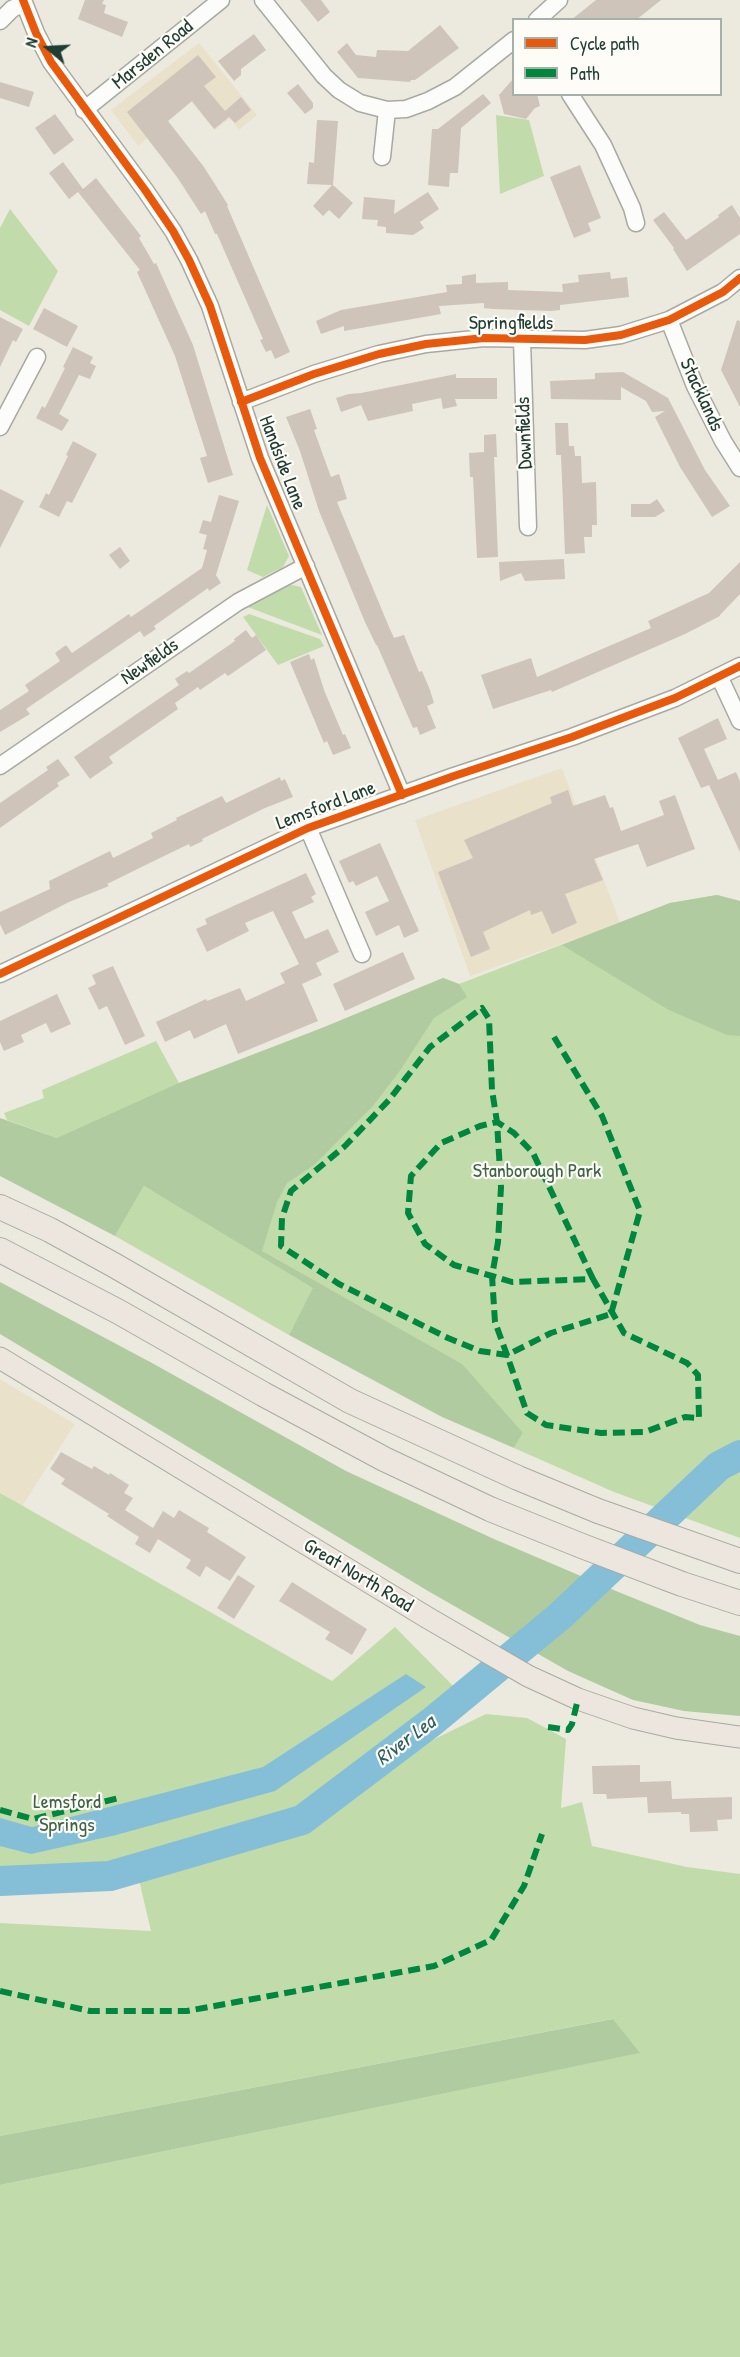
<!DOCTYPE html>
<style>
body{margin:0}
#map{position:relative;width:740px;height:2357px;overflow:hidden;background:#eceade;font-family:"Patrick Hand",sans-serif}
canvas{display:block}
.legend{position:absolute;left:512px;top:18px;width:210px;height:78px;box-sizing:border-box;background:#fdfcf7;border:2px solid #a4b0a9;margin:0;padding:8px 10px;list-style:none;font-size:18px;color:#1f3d34}
.legend li{display:flex;align-items:center;gap:12px;height:30px}
.legend b{width:30px;border:2px solid #a4b0a9}
.north{position:absolute;left:18px;top:18px;width:60px;height:60px;-webkit-text-stroke:4px #fdfcf7;paint-order:stroke;rotate:288deg;font-size:16px;font-weight:700;line-height:24px;text-align:center;color:#1f3d34}
.north::after{content:'';display:block;margin:auto;width:21px;height:27px;background:#1f3d34;clip-path:polygon(50% 0,100% 100%,50% 72%,0 100%)}
</style>
<div id="map">
<canvas width="740" height="2357"></canvas>
<ul class="legend">
<li><b style="height:8px;background:#e8590c"></b>Cycle path</li>
<li><b style="height:8px;background:#00873e"></b>Path</li>
</ul>
<div class="north">N</div>
</div>
<script>
const c = document.querySelector('canvas').getContext('2d');
c.lineJoin = 'round';
function paint(path, color) { c.fillStyle = color; c.fill(path, 'evenodd'); }
const toPath = rows => new Path2D(rows.map(r => 'M' + r).join(''));
function stroke(path, color, width, dash) { c.strokeStyle = color; c.lineWidth = width; c.lineCap = dash ? 'butt' : 'round'; c.setLineDash(dash || []); c.stroke(path); }
function drawText(font, color, halo, rows, align = 'center') {
  c.font = font + ' "Patrick Hand",sans-serif'; c.lineWidth = 4.5; c.setLineDash([]); c.textBaseline = 'middle'; c.strokeStyle = halo; c.fillStyle = color; for (const [text, x, y, turn = 0] of rows) {
    c.save(); c.translate(x, y); c.rotate((+turn || 0) * Math.PI / 180); c.textAlign = isNaN(turn) ? turn : align; if (halo) c.strokeText(text, 0, 0); c.fillText(text, 0, 0); c.restore();
  }
}
paint(toPath([
 [199,43,257,115,239,130,230,118,215,130,191,102,138,146,111,110],
 [562,768,620,923,470,976,415,820],
 [0,1379,75,1424,22,1506,0,1493]
]), '#e9e1ca');
paint(toPath([
 [496,115,529,120,544,176,500,194],
 [10,209,58,271,29,326,0,310,0,228],
 [267,505,289,556,283,567,263,577,247,570],
 [292,585,301,587,322,635,245,606,281,586],
 [249,614,320,639,324,646,278,665,243,617],
 [717,895,740,901,740,1538,614,1492,514,1448,523,1433,262,1251,132,1171,57,1138,7,1120,4,1113,44,1098,42,1090,156,1041,179,1083,322,1028,443,978,459,984,670,903],
 [144,1186,314,1288,289,1335,115,1236],
 [0,1493,332,1681,395,1627,463,1696,307,1816,110,1876,0,1882],
 [486,1714,527,1718,566,1739,561,1808,582,1802,592,1846,687,1867,740,1874,740,2357,0,2357,0,2185,639,2053,612,2019,0,2136,0,1923,151,1931,139,1880,223,1849,289,1835,341,1807,418,1747]
]), '#c1dbaa');
paint(toPath([
 [717,895,740,901,740,1036,727,1035,669,1010,562,945,670,903],
 [443,978,459,984,467,997,434,1018,399,1072,372,1107,314,1165,287,1183,277,1202,262,1251,462,1364,523,1433,514,1448,442,1417,289,1335,313,1288,144,1186,115,1236,0,1176,0,1118,57,1138,179,1083,322,1028],
 [0,1282,152,1363,346,1471,494,1539,616,1591,700,1625,740,1636,740,1716,684,1711,633,1700,568,1671,428,1591,0,1334],
 [613,2019,640,2053,0,2185,0,2136]
]), '#b0cba0');
paint(toPath([
 [406,1674,426,1687,275,1791,116,1835,31,1854,0,1846,0,1818,32,1827,263,1767]
]), '#84bfd7');
stroke(toPath([
 [0,1882,1,1882]
]), '#84bfd7', 5);
stroke(toPath([
 [0,1881,110,1876,302,1820,433,1721,560,1616,719,1466,740,1455]
]), '#84bfd7', 30);
paint(toPath([
 [85,0,104,0,102,4,106,5,104,13,128,22,122,37,78,19],
 [300,0,321,0,330,12,318,22],
 [596,0,661,0,636,20,571,20],
 [440,25,459,48,415,80,411,80,410,82,358,78,337,52,347,43,356,55,376,57,377,50,408,51],
 [254,34,266,50,241,69,241,75,234,81,218,61],
 [198,55,216,77,204,86,225,111,241,97,251,110,235,123,229,117,214,129,192,101,168,121,204,167,228,205,227,206,290,352,275,359,271,350,266,352,260,340,263,339,217,234,215,234,205,211,201,214,177,177,127,112],
 [513,79,513,94,537,94,540,106,535,108,526,119,504,114,499,95],
 [0,82,34,92,29,107,0,98],
 [298,84,313,103,313,108,305,114,287,93],
 [483,94,491,103,461,128,458,173,450,173,449,187,428,185,432,129,438,129],
 [55,114,74,140,54,155,35,128],
 [317,120,338,121,333,185,353,203,339,219,329,210,323,216,313,206,332,185,307,184,309,162,314,163],
 [63,162,83,189,96,178,141,236,139,238,154,264,156,263,193,345,233,475,208,483,200,458,207,456,175,356,137,272,140,270,78,192,69,199,49,173],
 [580,165,601,218,588,223,591,231,574,238,550,177],
 [428,192,439,209,420,222,424,228,413,235,386,233,386,227,377,226,378,220,362,219,364,197,395,200,394,214],
 [732,205,740,218,740,234,687,271,673,249,674,248,653,220,664,212,686,240,719,217,718,215],
 [610,272,611,279,627,277,629,297,560,305,560,310,551,311,493,309,484,308,484,303,439,306,441,314,344,331,344,326,321,334,316,321,341,310,447,292,446,285,462,284,462,276,476,274,476,283,508,282,508,290,563,292,562,284,579,282,578,275],
 [44,308,78,326,67,347,33,329],
 [0,317,23,329,16,342,13,340,0,367],
 [737,320,740,321,740,407,721,370],
 [73,347,93,357,90,363,96,366,90,379,79,375,59,414,69,420,62,431,36,418,42,406,45,408,65,368,63,367],
 [623,372,668,398,705,470,730,506,712,517,680,467,655,417,665,411,652,412,646,401,621,387,621,400,551,399,550,381,595,379,595,373],
 [456,374,456,378,497,378,497,399,455,399,457,406,443,409,441,398,412,404,413,411,368,421,361,405,341,412,336,398,349,394,361,393],
 [310,409,317,429,314,430,331,477,339,474,347,499,337,502,389,627,394,638,404,635,419,672,422,671,430,690,434,703,427,706,436,728,420,735,417,727,413,728,377,645,376,645,365,622,319,511,300,451,286,417],
 [555,423,568,423,569,446,574,446,575,456,581,456,582,483,596,482,597,525,592,525,592,537,584,537,585,553,565,554,561,455,556,455],
 [496,434,497,457,494,457,498,557,477,558,473,477,470,477,469,453,484,452,484,435],
 [73,441,97,454,72,503,67,501,59,517,39,507,46,493,49,495,68,456,66,455],
 [0,489,24,501,0,548],
 [219,495,239,501,216,575,221,583,209,591,208,588,154,626,156,629,144,637,140,631,26,709,30,714,0,732,0,710,29,691,25,685,60,661,55,653,66,645,72,653,129,614,131,617,202,568,207,550,203,549,207,535,199,533,203,520,211,522],
 [657,499,665,511,655,517,631,517,631,504,650,504],
 [120,547,130,561,120,569,109,555],
 [564,559,565,579,525,581,521,573,500,581,499,562],
 [740,562,740,594,720,615,720,616,685,634,552,692,551,690,493,709,481,675,531,658,537,677,651,628,648,621,709,593],
 [246,630,252,638,256,635,266,650,228,676,225,673,200,690,198,687,175,703,178,709,109,757,113,763,90,779,74,757,179,685,175,679,187,671,189,673,235,641,234,639],
 [309,654,311,660,314,658,324,690,343,735,345,734,351,748,333,755,327,741,324,743,290,662],
 [718,718,727,739,704,749,718,780,709,784,736,772,740,781,740,852,709,785,701,788,678,738],
 [58,759,70,775,57,783,59,786,0,828,0,803,48,770,46,767],
 [280,777,281,781,285,779,293,797,265,808,202,839,203,841,190,847,189,844,162,857,107,884,109,886,69,902,5,935,0,924,0,912,50,889,49,881,110,851,113,858,153,838,151,833,177,820,176,818,222,796,226,803],
 [568,790,573,806,605,795,610,808,613,807,621,831,664,815,659,801,675,795,695,849,647,867,638,844,594,859,603,880,565,894,577,923,552,934,542,911,531,915,530,910,483,932,490,949,471,957,438,872,473,858,464,840,552,803,550,797],
 [380,843,419,931,404,938,399,925,376,936,365,912,389,901,377,876,356,886,353,881,349,883,339,861],
 [306,873,316,894,311,897,314,902,292,912,305,939,328,929,339,952,316,963,322,975,302,984,318,1021,238,1054,226,1024,194,1039,190,1030,165,1042,156,1022,206,999,207,1001,240,988,246,1001,285,983,280,973,299,964,273,911,245,923,249,931,207,952,196,929,207,924,205,919],
 [403,952,415,979,345,1011,333,984],
 [113,966,145,1036,125,1045,107,1006,99,1010,88,988,96,984,92,975],
 [57,994,71,1024,51,1033,46,1023,21,1035,24,1042,4,1051,0,1042,0,1021],
 [61,1452,92,1469,94,1466,109,1475,110,1473,129,1485,124,1493,133,1498,125,1510,153,1528,163,1511,174,1518,179,1510,209,1528,207,1532,246,1557,230,1581,206,1566,200,1577,186,1568,191,1560,158,1539,150,1553,135,1544,139,1537,107,1516,109,1514,61,1484,65,1479,50,1469],
 [238,1575,255,1586,234,1619,217,1608],
 [292,1582,367,1629,352,1655,325,1639,330,1632,279,1601],
 [640,1765,640,1782,671,1781,672,1799,732,1797,732,1819,717,1820,718,1831,690,1832,689,1814,681,1814,681,1812,648,1813,647,1797,607,1799,606,1794,593,1794,592,1766]
]), '#cec4b9');
const minor = toPath([
 [23,0,36,33,51,62,145,190,173,231,189,260,210,306,260,458,402,795],
 [263,0,324,76,339,90,360,103,387,110,406,109,428,101,455,87,514,40],
 [537,20,559,0],
 [0,21,12,9,24,3],
 [570,94,603,145,632,208,636,223],
 [84,110,221,0],
 [382,157,387,110],
 [669,320,695,386,723,441,740,468],
 [522,340,528,527],
 [241,402,314,374,379,354,426,344,484,338,585,340,621,335,669,320,723,292,740,278],
 [0,427,37,357],
 [719,676,740,721],
 [0,766,238,602,306,566],
 [308,828,362,954],
 [0,974,308,828,454,776,572,737,675,698,740,666]
]);
const major = toPath([
 [0,1358,428,1618,528,1676,578,1699,633,1718,676,1728,740,1737]
]);
const highway = toPath([
 [0,1207,50,1230,112,1264,350,1401,518,1478,598,1511,740,1561],
 [0,1250,119,1312,263,1394,384,1459,490,1509,582,1546,682,1584,740,1603]
]);
stroke(minor, '#a7aaa2', 19);
stroke(major, '#a7aaa2', 23);
stroke(highway, '#a7aaa2', 26);
stroke(minor, '#fcfcfa', 16);
stroke(major, '#ede6de', 21);
stroke(highway, '#ede6de', 24);
stroke(toPath([
 [554,1037,602,1116,640,1211,611,1314],
 [593,1279,533,1153,514,1133,497,1122,480,1126,441,1143,411,1176,408,1213,425,1244,454,1265,492,1276,512,1282,593,1279,624,1333,687,1363,698,1375,699,1418,685,1417,645,1432,601,1433,546,1425,527,1413,507,1355,480,1351,448,1338,339,1284,281,1246,282,1218,291,1191,345,1146,389,1100,430,1047,482,1008,489,1019,492,1090,497,1122,501,1187,498,1242,492,1276,495,1322,507,1355,551,1333,611,1314],
 [548,1727,568,1730,572,1724,578,1699],
 [0,1810,33,1819,119,1798],
 [0,1991,90,2011,187,2011,434,1966,491,1940,524,1886,542,1834]
]), '#00873e', 6, [12, 6]);
stroke(toPath([
 [23,0,36,33,51,62,145,190,173,231,189,260,210,306,260,458,402,795],
 [241,402,314,374,379,354,426,344,484,338,585,340,621,335,669,320,723,292,740,278],
 [0,974,308,828,454,776,572,737,675,698,740,666]
]), '#e8590c', 8);
drawText('20px', '#1f3d34', '#fdfcf7', [
 ["Marsden Road",153,55,-39],
 ["Springfields",511,324],
 ["Stacklands",701,395,65],
 ["Downfields",525,433,-92],
 ["Handside Lane",282,463,69],
 ["Newfields",150,662,-35],
 ["Lemsford Lane",326,806,-21],
 ["Great North Road",358,1576,31]
]);
drawText('20px', '#3e6247', '#fdfcf7', [
 ["Stanborough Park",537,1172],
 ["Lemsford",67,1803],
 ["Springs",67,1826]
]);
drawText('italic 21px', '#305e64', '#fdfcf7', [
 ["River Lea",406,1741,-37]
]);
</script>
